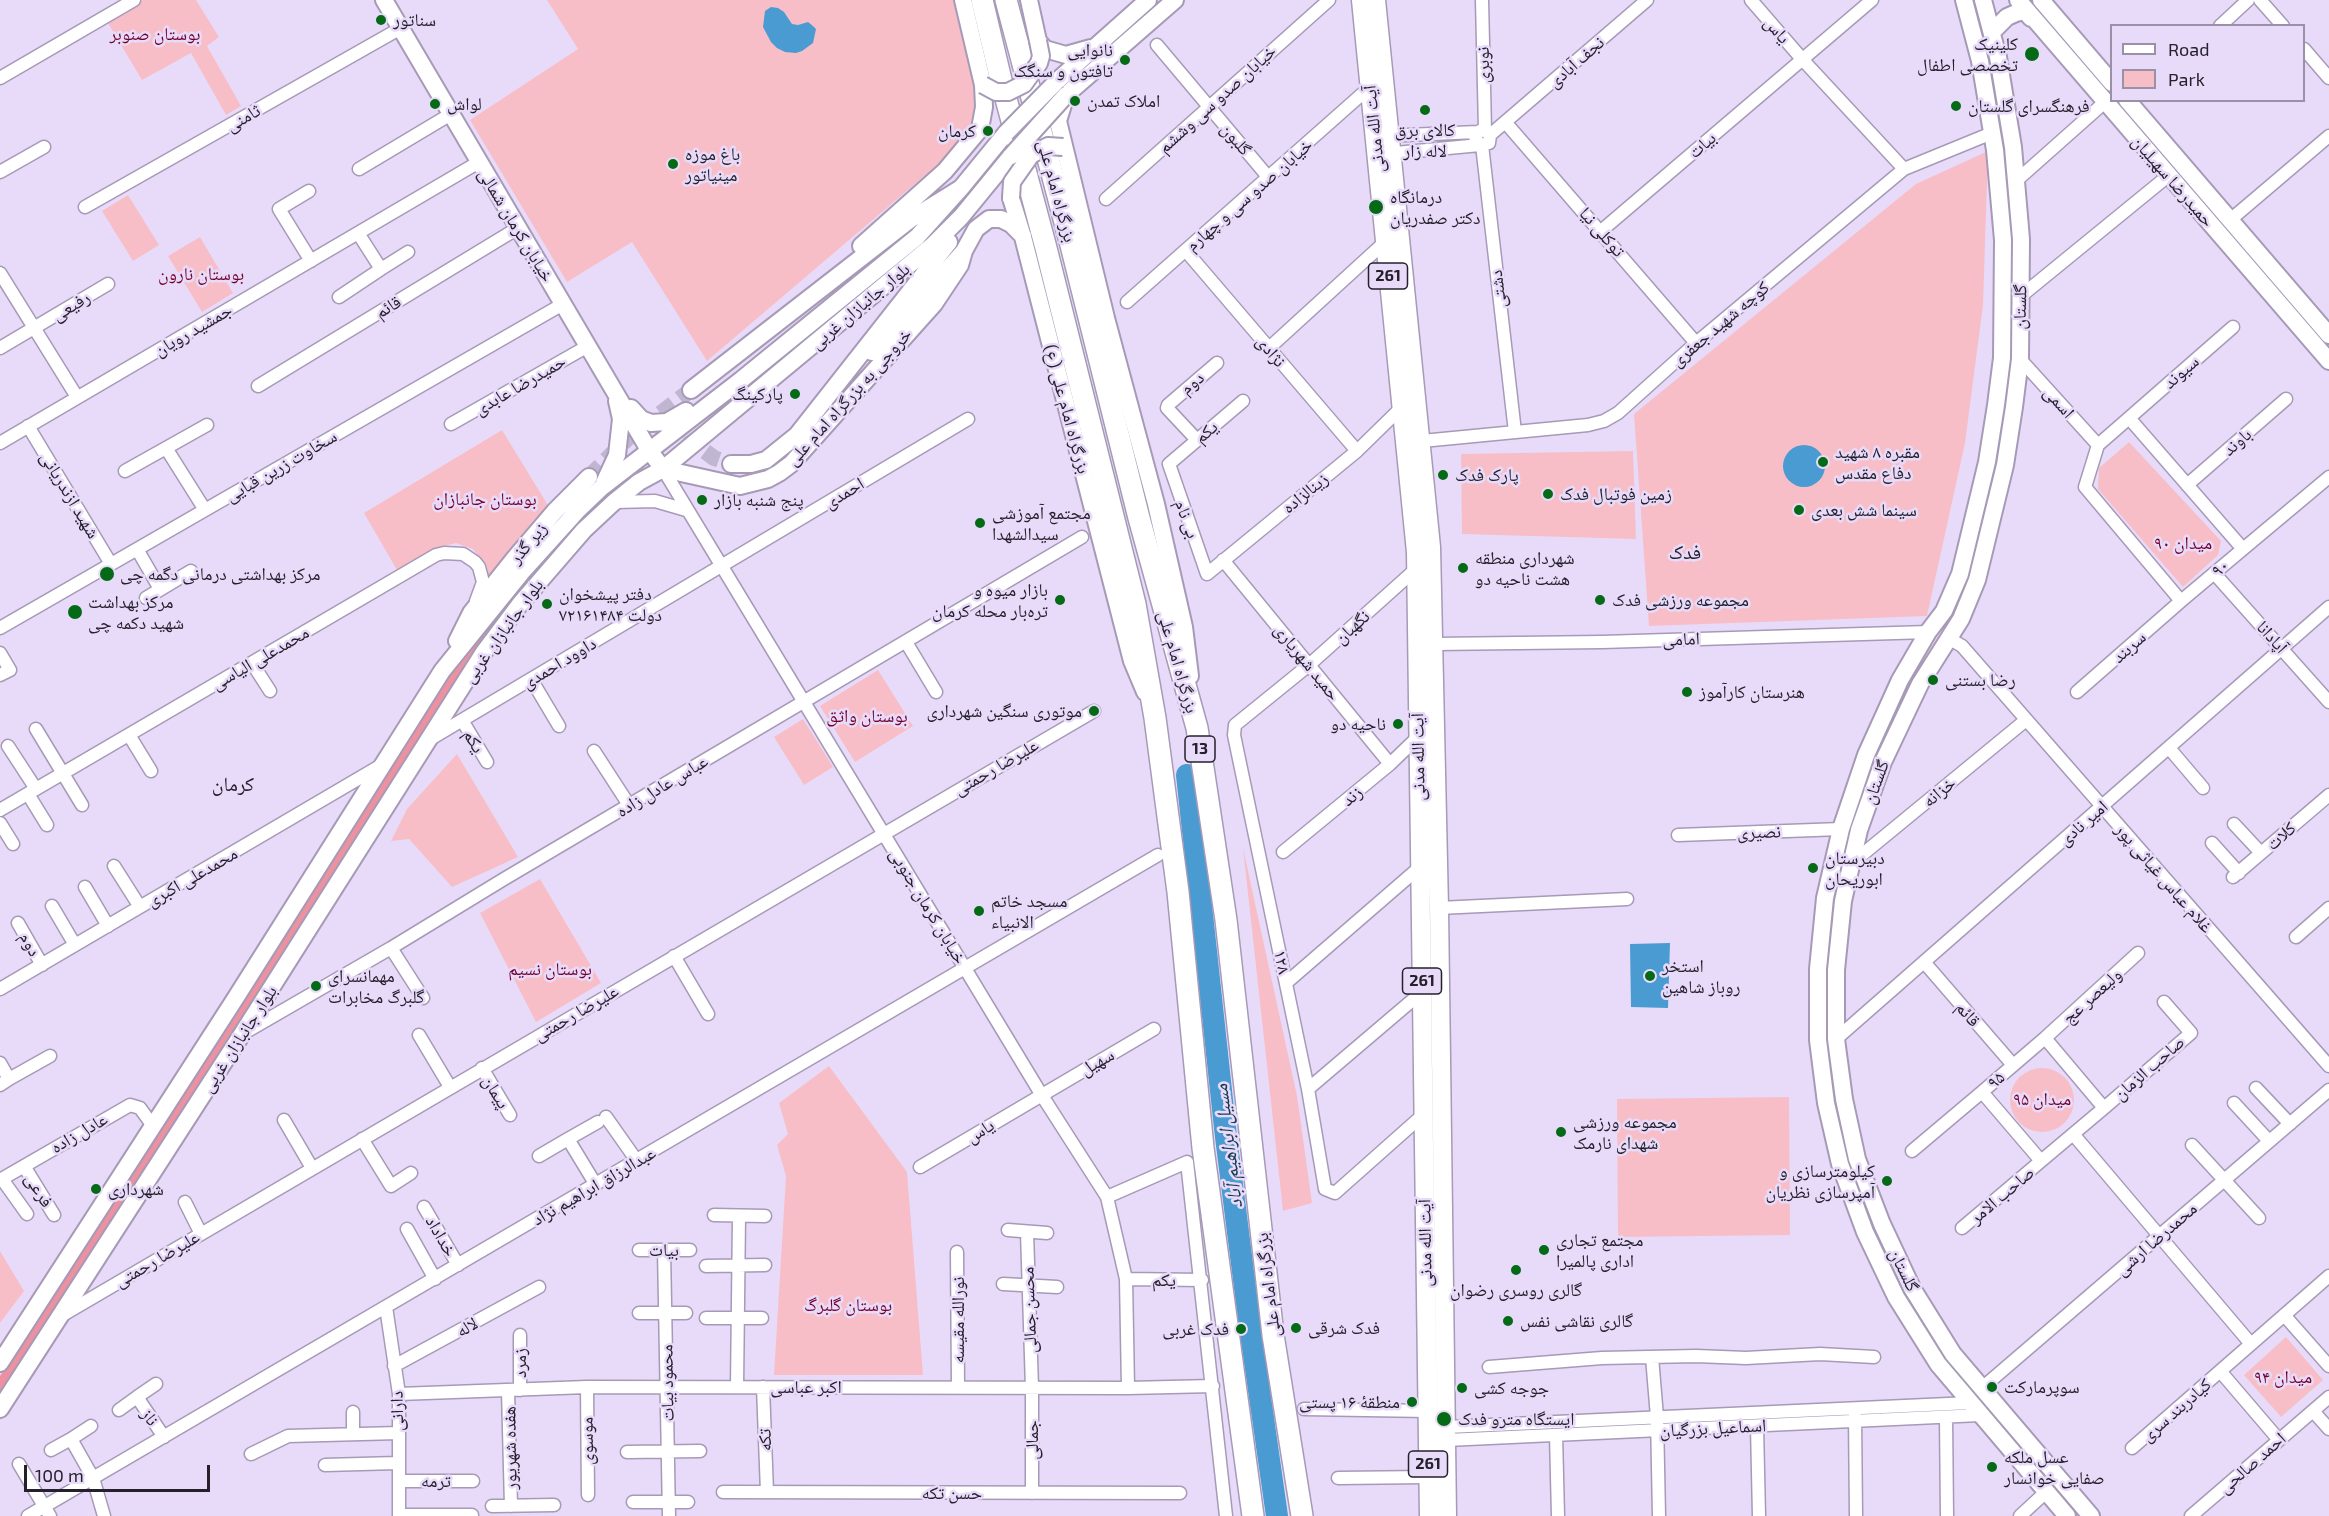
<!DOCTYPE html>
<meta charset="utf-8">
<style>
body{margin:0}
#map{position:relative;width:2329px;height:1516px;overflow:hidden;background:#e8dbfa;font-family:"Exo 2",sans-serif}
canvas{display:block}
.legend{position:absolute;left:2110px;top:24px;width:195px;height:78px;box-sizing:border-box;background:#e8dbfa;border:2px solid #9a90a7;margin:0;padding:8px 10px;list-style:none;font-size:18px;color:#25202b}
.legend li{display:flex;align-items:center;gap:12px;height:30px}
.legend b{width:30px;border:2px solid #9a90a7}
.scale{position:absolute;left:24px;top:1465px;width:186px;height:27px;box-sizing:border-box;border:3px solid #25202b;border-top:0;padding-left:8px;font-size:18px;line-height:21px;white-space:nowrap;color:#25202b;-webkit-text-stroke:4px #e8dbfa;paint-order:stroke}
</style>
<div id="map">
<canvas width="2329" height="1516"></canvas>
<ul class="legend">
<li><b style="height:8px;background:#fff"></b>Road</li>
<li><b style="height:16px;background:#f8bec7"></b>Park</li>
</ul>
<div class="scale">100 m</div>
</div>
<script>
const c = document.querySelector('canvas').getContext('2d');
c.lineJoin = 'round';
function paint(path, color) { c.fillStyle = color; c.fill(path, 'evenodd'); }
const toPath = rows => new Path2D(rows.map(r => 'M' + r).join(''));
function stroke(path, color, width, dash) { c.strokeStyle = color; c.lineWidth = width; c.lineCap = dash ? 'butt' : 'round'; c.setLineDash(dash || []); c.stroke(path); }
function drawText(font, color, halo, rows, align = 'center') {
  c.font = font + ' "Exo 2","Noto Naskh Arabic",sans-serif'; c.lineWidth = 5; c.setLineDash([]); c.textBaseline = 'middle'; c.strokeStyle = halo; c.fillStyle = color; for (const [text, x, y, turn = 0] of rows) {
    c.save(); c.translate(x, y); c.rotate((+turn || 0) * Math.PI / 180); c.textAlign = isNaN(turn) ? turn : align; if (halo) c.strokeText(text, 0, 0); c.fillText(text, 0, 0); c.restore();
  }
}
paint(toPath([
 [143,0,196,0,219,37,207,46,241,106,226,115,191,53,142,80,106,20],
 [547,0,960,0,977,82,975,116,962,138,943,160,707,361,632,242,567,282,470,120,578,49],
 [1988,151,1983,305,1965,443,1927,616,1649,626,1634,414,1916,184],
 [128,195,159,245,133,261,102,211],
 [200,237,233,293,202,312,168,256],
 [502,430,549,507,489,578,487,568,473,549,456,543,436,548,397,570,364,513],
 [2129,442,2221,541,2218,555,2183,587,2098,489,2099,468],
 [1633,451,1636,539,1462,534,1461,454],
 [878,670,913,726,855,762,820,706],
 [803,719,833,767,804,785,774,737],
 [457,754,518,857,452,887,409,839,391,841,407,809],
 [1243,848,1297,1096,1312,1203,1283,1211],
 [540,879,601,983,536,1022,480,913],
 [829,1066,907,1172,923,1375,774,1375,786,1176,777,1145,788,1134,779,1103],
 '2010 1100a32 32 0 1 1 64 0a32 32 0 1 1-64 0Z',
 [1789,1097,1790,1235,1618,1237,1617,1099],
 [0,1251,24,1291,0,1323],
 [2286,1337,2323,1380,2281,1417,2244,1375]
]), '#f8bec7');
paint(toPath([
 [626,474,631,476,631,478,500,625,442,701,125,1201,0,1392,0,1376,118,1196,433,696,552,548]
]), '#ed91a1');
paint(toPath([
 [771,7,778,8,784,12,792,24,798,25,808,22,813,26,816,29,813,43,802,51,796,53,785,52,777,48,771,42,763,27,765,11],
 '1783 466a21 21 0 1 1 42 0a21 21 0 1 1-42 0Z',
 [1670,943,1668,1008,1631,1007,1630,944]
]), '#499bd1');
stroke(toPath([
 [1187,775,1226,1137,1250,1327,1277,1516]
]), '#499bd1', 22);
stroke(toPath([
 [686,411,686,429,698,446,714,458,731,464],
 [589,477,627,439,691,390]
]), '#c1b6d1', 16, [16, 8]);
const street = toPath([
 [1482,0,1485,130],
 [1751,0,1802,59,1904,169],
 [2260,0,2283,26],
 [2220,26,2248,0],
 [1157,45,1269,178],
 [2304,49,2329,78],
 [0,78,134,0],
 [1506,123,1696,343],
 [1490,135,1485,130,1480,131,1475,136,1476,141,1482,145,1489,143,1490,135,1647,0],
 [1383,136,1478,132],
 [1482,145,1515,432],
 [1385,154,1480,145],
 [359,169,451,114],
 [0,172,44,147],
 [2016,181,2105,102],
 [309,191,279,209,311,261],
 [1106,199,1329,0],
 [85,207,401,28],
 [2229,221,2329,136],
 [1601,231,1872,0],
 [358,233,381,269,408,252],
 [1186,251,1357,451],
 [0,273,77,397],
 [2021,296,2168,176],
 [339,297,381,269],
 [1127,302,1370,87],
 [0,348,108,284],
 [1269,348,1385,242],
 [2020,359,2098,445],
 [258,386,518,228],
 [1243,401,1169,464,1207,574,1357,451,1401,408],
 [2129,418,2243,549,2181,601,2085,487,2098,445,2129,418],
 [2129,418,2233,327],
 [451,424,588,346],
 [28,426,111,564],
 [1197,440,1167,408,1168,405,1217,363],
 [1422,441,1588,425,1604,421,1618,413,1696,343,1904,169,1992,133],
 [0,443,479,162],
 [166,448,205,510],
 [663,469,1041,1094,1107,1197,1126,1279,1128,1388],
 [125,471,207,425],
 [2187,485,2286,399],
 [615,502,655,501,686,510],
 [137,549,160,589],
 [2243,549,2329,477],
 [1223,560,1390,764],
 [1416,569,1309,665,1235,725,1234,735,1308,1089,1325,1189,1335,1193,1424,1114],
 [2214,573,2329,702],
 [146,598,191,571],
 [0,628,563,304],
 [1950,639,1962,646,2329,1066],
 [906,642,936,692],
 [1434,644,1602,642,1928,632],
 [0,653,10,670,0,675],
 [252,663,270,691],
 [531,679,559,726],
 [2077,692,2181,601],
 [462,720,487,762],
 [36,729,82,805],
 [129,735,151,771],
 [432,738,968,419],
 [8,746,36,789],
 [2169,748,2203,788],
 [594,751,629,805],
 [28,794,47,825],
 [0,810,436,555,444,553,463,554,475,562,479,567,483,582,476,601],
 [0,823,13,844],
 [2234,824,2261,853],
 [1678,835,1841,829],
 [2212,843,2239,873],
 [1283,852,1390,764,1418,737],
 [1852,863,2026,720],
 [114,866,140,907],
 [2233,877,2329,795],
 [85,887,108,926],
 [52,906,75,945],
 [1439,908,1627,899],
 [18,923,42,965],
 [2296,937,2329,908],
 [391,948,423,998],
 [674,956,708,1014],
 [1924,962,2013,1065],
 [1286,983,1420,867],
 [0,989,380,766],
 [244,1033,391,948,504,879,1082,537],
 [419,1035,450,1087],
 [2045,1038,2138,953],
 [1836,1039,2329,607],
 [0,1063,9,1079,0,1085],
 [482,1068,510,1115],
 [9,1079,50,1056],
 [2256,1088,2290,1124],
 [1308,1089,1422,992],
 [2234,1103,2269,1141],
 [2104,1108,2045,1038,1982,1092,2041,1161,2104,1108,2191,1033,2164,1002],
 [606,1117,637,1161],
 [284,1120,312,1168],
 [2073,1134,2251,1344],
 [362,1139,391,1186,411,1173],
 [568,1139,598,1122],
 [2192,1145,2259,1218],
 [1912,1151,1982,1092],
 [539,1156,568,1139,596,1185],
 [24,1166,54,1215],
 [920,1167,1154,1029],
 [2,1179,27,1214],
 [0,1180,130,1105,140,1108,153,1126],
 [1107,1197,1187,1162,1226,1516],
 [185,1202,201,1234],
 [424,1207,458,1265],
 [714,1215,765,1216],
 [1962,1228,2041,1161],
 [407,1229,435,1279],
 [1008,1230,1047,1233],
 [1027,1232,1032,1388,1032,1493],
 [639,1250,690,1250],
 [664,1250,669,1516],
 [957,1252,958,1387],
 [706,1266,765,1265],
 [1126,1279,1202,1280],
 [1003,1284,1057,1287],
 [386,1307,399,1394,399,1516],
 [639,1313,686,1313],
 [2284,1315,2329,1366],
 [61,1316,1094,711],
 [706,1318,762,1318],
 [520,1335,520,1390],
 [1652,1357,1657,1417,1659,1516],
 [394,1366,539,1287],
 [1489,1367,1602,1358,1696,1356,1746,1358,1820,1354,1874,1357],
 [2220,1371,2279,1440],
 [156,1384,137,1397,164,1437],
 [587,1387,588,1495],
 [737,1387,739,1216],
 [763,1387,767,1492],
 [1982,1388,2329,1090],
 [508,1391,511,1506],
 [399,1394,587,1387,1128,1388,1213,1386],
 [1304,1409,1428,1411],
 [119,1410,137,1397],
 [2313,1411,2329,1429],
 [353,1412,353,1433],
 [1855,1415,1856,1516],
 [1946,1417,1947,1516],
 [1757,1426,1759,1516],
 [1447,1427,1970,1403],
 [1556,1435,1558,1516],
 [71,1439,91,1426],
 [1447,1440,1980,1415],
 [2132,1448,2329,1276],
 [51,1450,71,1439,93,1478,104,1516],
 [627,1452,700,1451],
 [251,1454,288,1436,398,1433],
 [19,1464,50,1516],
 [325,1465,397,1463],
 [1338,1478,1428,1477],
 [399,1481,473,1481],
 [723,1492,1180,1493],
 [633,1502,688,1502],
 [492,1506,554,1505],
 [399,1515,472,1515],
 [28,1516,1158,855],
 [2020,1516,2046,1492],
 [2191,1516,2329,1397]
]);
const secondary = toPath([
 [384,0,649,450,663,469],
 [1029,0,1038,41,1045,49,1066,55,1091,48],
 [1175,0,1066,95,1058,121,1106,318,1156,504,1184,627,1190,676],
 [1964,0,1980,61,1995,150,2003,240,2002,358,1996,405,1987,462,1960,574,1944,611,1928,632,1900,680,1866,755,1841,829,1825,898,1818,969,1818,1040,1826,1103,1840,1164,1865,1232,1896,1297,1938,1364,2067,1516],
 [1983,0,1998,57,2013,147,2021,239,2020,359,2014,407,2005,465,1977,580,1961,619,1920,684,1883,762,1859,830,1843,901,1836,970,1836,1039,1844,1099,1857,1159,1882,1224,1912,1288,1953,1354,2091,1516],
 [2018,0,2329,361],
 [2041,0,2112,83],
 [1992,32,2007,17,2016,13,2025,11,2031,18],
 [1057,81,1148,0],
 [2127,100,2329,335],
 [1011,198,1023,237,1132,661,1145,692],
 [861,246,945,171,980,129,984,107,983,85,963,0],
 [872,352,894,330,964,251,976,229,989,219,1001,219,1011,224,1023,236],
 [691,390,911,219,961,188,1006,133],
 [631,408,641,419,651,423,667,422,686,411],
 [731,464,751,464,766,460,797,435,949,242],
 [663,469,740,486,768,479,779,473,791,464,934,304,960,265,964,251],
 [604,483,617,455,621,419,617,401],
 [457,641,471,613,514,559,555,511,589,477],
 [0,1363,235,999,442,671,522,572,578,510,601,488,741,380,917,237,961,188],
 [0,1409,242,1034,484,652,520,604,584,530,613,503,639,482,663,469,933,245,961,217,1011,156]
]);
const primary = toPath([
 [1361,0,1416,552,1429,1516],
 [1376,0,1431,547,1439,908,1447,1516]
]);
const highway = toPath([
 [982,0,1001,80,1046,248,1135,604,1155,718,1178,892,1203,1148,1253,1516],
 [1006,0,1071,245,1139,518,1197,728,1226,920,1273,1335,1302,1516]
]);
stroke(street, '#a69ab7', 15);
stroke(secondary, '#a69ab7', 20);
stroke(primary, '#a69ab7', 21);
stroke(highway, '#a69ab7', 24);
stroke(street, '#fff', 12);
stroke(secondary, '#fff', 16);
stroke(primary, '#fff', 18);
stroke(highway, '#fff', 21);
const secondaryBridge = toPath([
 [983,85,996,92,1008,92,1024,84,1039,63,1041,56,1038,41],
 [1006,133,1057,81],
 [1011,156,1066,95],
 [1011,198,1012,182,1031,155,1048,146,1063,147]
]);
stroke(secondaryBridge, '#a69ab7', 20, []);
stroke(secondaryBridge, '#fff', 16);
for (const [x, y, r, color] of [
 [381,20,6,"#046a16"],
 [2032,54,8,"#046a16"],
 [1125,60,6,"#046a16"],
 [1075,101,6,"#046a16"],
 [435,104,6,"#046a16"],
 [1956,106,6,"#046a16"],
 [1425,110,6,"#046a16"],
 [988,131,6,"#046a16"],
 [673,164,6,"#046a16"],
 [1376,207,8,"#046a16"],
 [795,394,6,"#046a16"],
 [1823,462,6,"#046a16"],
 [1443,475,6,"#046a16"],
 [1548,494,6,"#046a16"],
 [702,500,6,"#046a16"],
 [1799,510,6,"#046a16"],
 [980,523,6,"#046a16"],
 [1463,568,6,"#046a16"],
 [107,574,8,"#046a16"],
 [1060,600,6,"#046a16"],
 [1600,600,6,"#046a16"],
 [547,604,6,"#046a16"],
 [75,612,8,"#046a16"],
 [1933,680,6,"#046a16"],
 [1687,692,6,"#046a16"],
 [1094,711,6,"#046a16"],
 [1398,724,6,"#046a16"],
 [1813,868,6,"#046a16"],
 [979,911,6,"#046a16"],
 [1650,976,6,"#046a16"],
 [316,986,6,"#046a16"],
 [1561,1132,6,"#046a16"],
 [1887,1181,6,"#046a16"],
 [96,1189,6,"#046a16"],
 [1544,1250,6,"#046a16"],
 [1516,1270,6,"#046a16"],
 [1508,1321,6,"#046a16"],
 [1296,1328,6,"#046a16"],
 [1241,1329,6,"#046a16"],
 [1992,1387,6,"#046a16"],
 [1462,1388,6,"#046a16"],
 [1412,1402,6,"#046a16"],
 [1444,1419,8,"#046a16"],
 [1992,1467,6,"#046a16"]
]) { const dot = new Path2D(); dot.arc(x, y, r, 0, 2 * Math.PI); c.fillStyle = color; c.fill(dot); stroke(dot, '#e8dbfa', 2); }
for (const [x, y, w] of [
 [1388,276,39],
 [1200,749,30],
 [1422,981,39],
 [1428,1464,39]
]) { const box = new Path2D(); box.roundRect(x - w / 2, y - 13, w, 26, 4.5); c.fillStyle = '#e8dbfa'; c.fill(box); stroke(box, '#25202b', 1.5); }
drawText('bold 16px', '#25202b', null, [
 ["261",1388,276],
 ["13",1200,749],
 ["261",1422,981],
 ["261",1428,1464]
]);
drawText('18px', '#25202b', '#e8dbfa', [
 ["سناتور",393,20],
 ["کلینیک",2018,44,"right"],
 ["تخصصی اطفال",2018,65,"right"],
 ["نانوایی",1113,50,"right"],
 ["تافتون و سنگک",1113,71,"right"],
 ["املاک تمدن",1087,101],
 ["لواش",447,104],
 ["فرهنگسرای گلستان",1968,106],
 ["کالای برق",1425,130,"center"],
 ["لاله زار",1425,151,"center"],
 ["کرمان",976,131,"right"],
 ["باغ موزه",685,154],
 ["مینیاتور",685,175],
 ["درمانگاه",1390,197],
 ["دکتر صفدریان",1390,218],
 ["پارکینگ",783,394,"right"],
 ["مقبره ۸ شهید",1835,452],
 ["دفاع مقدس",1835,473],
 ["پارک فدک",1455,475],
 ["زمین فوتبال فدک",1560,494],
 ["پنج شنبه بازار",714,500],
 ["سینما شش بعدی",1811,510],
 ["مجتمع آموزشی",992,513],
 ["سیدالشهدا",992,534],
 ["شهرداری منطقه",1475,558],
 ["هشت ناحیه دو",1475,579],
 ["مرکز بهداشتی درمانی دگمه چی",120,574],
 ["بازار میوه و",1048,590,"right"],
 ["تره‌بار محله کرمان",1048,611,"right"],
 ["دفتر پیشخوان",559,594],
 ["دولت ۷۲۱۶۱۴۸۴",559,615],
 ["مجموعه ورزشی فدک",1612,600],
 ["مرکز بهداشت",88,602],
 ["شهید دکمه چی",88,623],
 ["رضا بستنی",1945,680],
 ["هنرستان کارآموز",1699,692],
 ["موتوری سنگین شهرداری",1082,711,"right"],
 ["ناحیه دو",1386,724,"right"],
 ["دبیرستان",1825,858],
 ["ابوریحان",1825,879],
 ["مسجد خاتم",991,901],
 ["الانبیاء",991,922],
 ["استخر",1662,966],
 ["روباز شاهین",1662,987],
 ["مهمانسرای",328,976],
 ["گلبرگ مخابرات",328,997],
 ["مجموعه ورزشی",1573,1122],
 ["شهدای نارمک",1573,1143],
 ["کیلومترسازی و",1875,1171,"right"],
 ["آمپرسازی نظریان",1875,1192,"right"],
 ["شهرداری",108,1189],
 ["مجتمع تجاری",1556,1240],
 ["اداری پالمیرا",1556,1261],
 ["گالری روسری رضوان",1516,1290,"center"],
 ["گالری نقاشی نفس",1520,1321],
 ["فدک شرقی",1308,1328],
 ["فدک غربی",1229,1329,"right"],
 ["سوپرمارکت",2004,1387],
 ["جوجه کشی",1474,1388],
 ["منطقهٔ ۱۶ پستی",1400,1402,"right"],
 ["ایستگاه مترو فدک",1458,1419],
 ["عسل ملکه",2004,1457],
 ["صفایی خوانسار",2004,1478]
], 'left');
drawText('18px', '#25202b', '#e8dbfa', [
 ["یاس",1777,30,49],
 ["نجف آبادی",1576,62,-41],
 ["نوبری",1483,65,-91],
 ["خیابان صدو سی وششم",1217,99,-42],
 ["ثامنی",243,118,-30],
 ["آیت الله مدنی",1374,129,-96],
 ["گلبون",1236,139,50],
 ["بیات",1702,145,-41],
 ["حمیدرضا سهیلیان",2173,181,49],
 ["بزرگراه امام علی",1057,191,75],
 ["خیابان صدو سی و چهارم",1249,195,-41],
 ["خیابان کرمان شمالی",516,225,59],
 ["توکلی نیا",1602,232,49],
 ["دشتی",1498,289,-97],
 ["رفیعی",71,306,-31],
 ["بلوار جانبازان غربی",860,306,-40],
 ["قائم",388,307,-31],
 ["گلستان",2020,307,-89],
 ["کوچه شهید جعفری",1720,324,-40],
 ["جمشید رویان",193,330,-30],
 ["نژادی",1271,351,50],
 ["سیوند",2181,372,-41],
 ["دوم",1192,383,-39],
 ["حمیدرضا عابدی",520,385,-30],
 ["خروجی به بزرگراه امام علی",849,397,-48],
 ["اسمی",2059,402,48],
 ["بزرگراه امام علی (ع)",1067,409,75],
 ["یکم",1206,432,-40],
 ["باوند",2237,442,-41],
 ["سخاوت زرین قبایی",281,466,-30],
 ["احمدی",844,493,-31],
 ["زینالزاده",1305,493,-39],
 ["شهید ازندریانی",70,495,59],
 ["بی نام",1187,519,70],
 ["زیر گذر",528,543,-50],
 ["۹۰",2220,568,-40],
 ["نگهبان",1352,627,-42],
 ["بلوار جانبازان غربی",503,631,-54],
 ["آپادانا",2272,637,48],
 ["امامی",1681,639,-2],
 ["سربند",2129,647,-41],
 ["محمدعلی الیاسی",260,658,-30],
 ["بزرگراه امام علی",1178,662,74],
 ["حمید شهریاری",1307,662,51],
 ["داوود احمدی",559,663,-31],
 ["یکم",474,741,60],
 ["آیت الله مدنی",1418,757,-91],
 ["علیرضا رحمتی",996,767,-30],
 ["گلستان",1876,782,-70],
 ["عباس عادل زاده",662,786,-31],
 ["خزانه",1939,792,-39],
 ["زند",1352,796,-39],
 ["امیر نادی",2083,823,-41],
 ["نصیری",1759,832,-2],
 ["کلات",2281,836,-41],
 ["محمدعلی اکبری",192,877,-30],
 ["غلام عباس غیاثی ‌پور",2164,878,49],
 ["خیابان کرمان جنوبی",928,906,59],
 ["دوم",30,944,60],
 ["۱۲۸",1282,962,78],
 ["ولیعصر عج",2092,996,-42],
 ["علیرضا رحمتی",576,1013,-30],
 ["قائم",1968,1014,49],
 ["بلوار جانبازان غربی",239,1039,-57],
 ["سهیل",1097,1062,-30],
 ["صاحب الزمان",2149,1068,-41],
 ["۹۵",1996,1080,-40],
 ["پیمان",496,1092,59],
 ["یاس",980,1131,-31],
 ["عادل زاده",79,1133,-30],
 ["عبدالرزاق ابراهیم نژاد",594,1186,-30],
 ["فرعی",39,1190,58],
 ["صاحب الامر",2002,1195,-40],
 ["خداداد",441,1236,60],
 ["محمدرضا ارشی",2156,1239,-41],
 ["آیت الله مدنی",1425,1243,-91],
 ["بیات",664,1250],
 ["علیرضا رحمتی",157,1259,-30],
 ["گلستان",1904,1270,64],
 ["یکم",1164,1280],
 ["بزرگراه امام علی",1268,1285,-97],
 ["محسن جمالی",1029,1310,-92],
 ["نورالله مقیسه",958,1320,-90],
 ["لاله",467,1327,-29],
 ["زمرد",520,1363,-90],
 ["محمود بیات",667,1383,-91],
 ["اکبر عباسی",806,1387],
 ["کیادربند سری",2176,1410,-41],
 ["دارانی",397,1411,-91],
 ["ناز",150,1417,55],
 ["اسماعیل بزرگیان",1713,1428,-3],
 ["تکه",765,1440,-92],
 ["جمالی",1032,1440,-90],
 ["موسوی",587,1441,-91],
 ["هفده شهریور",510,1448,-91],
 ["احمد صالحی",2252,1463,-41],
 ["ترمه",436,1481],
 ["حسن تکه",952,1493]
]);
drawText('18px', '#73002c', '#e8dbfa', [
 ["بوستان صنوبر",155,34],
 ["بوستان نارون",201,274],
 ["بوستان جانبازان",485,499],
 ["میدان ۹۰",2183,543],
 ["بوستان واثق",867,716],
 ["بوستان نسیم",550,969],
 ["میدان ۹۵",2042,1099],
 ["بوستان گلبرگ",848,1305],
 ["میدان ۹۴",2283,1377]
]);
drawText('20px', '#25202b', '#e8dbfa', [
 ["فدک",1685,552],
 ["کرمان",233,784]
]);
drawText('italic 20px', '#163950', '#e8dbfa', [
 ["مسیل ابراهیم آباد",1228,1146,-97]
]);
</script>
